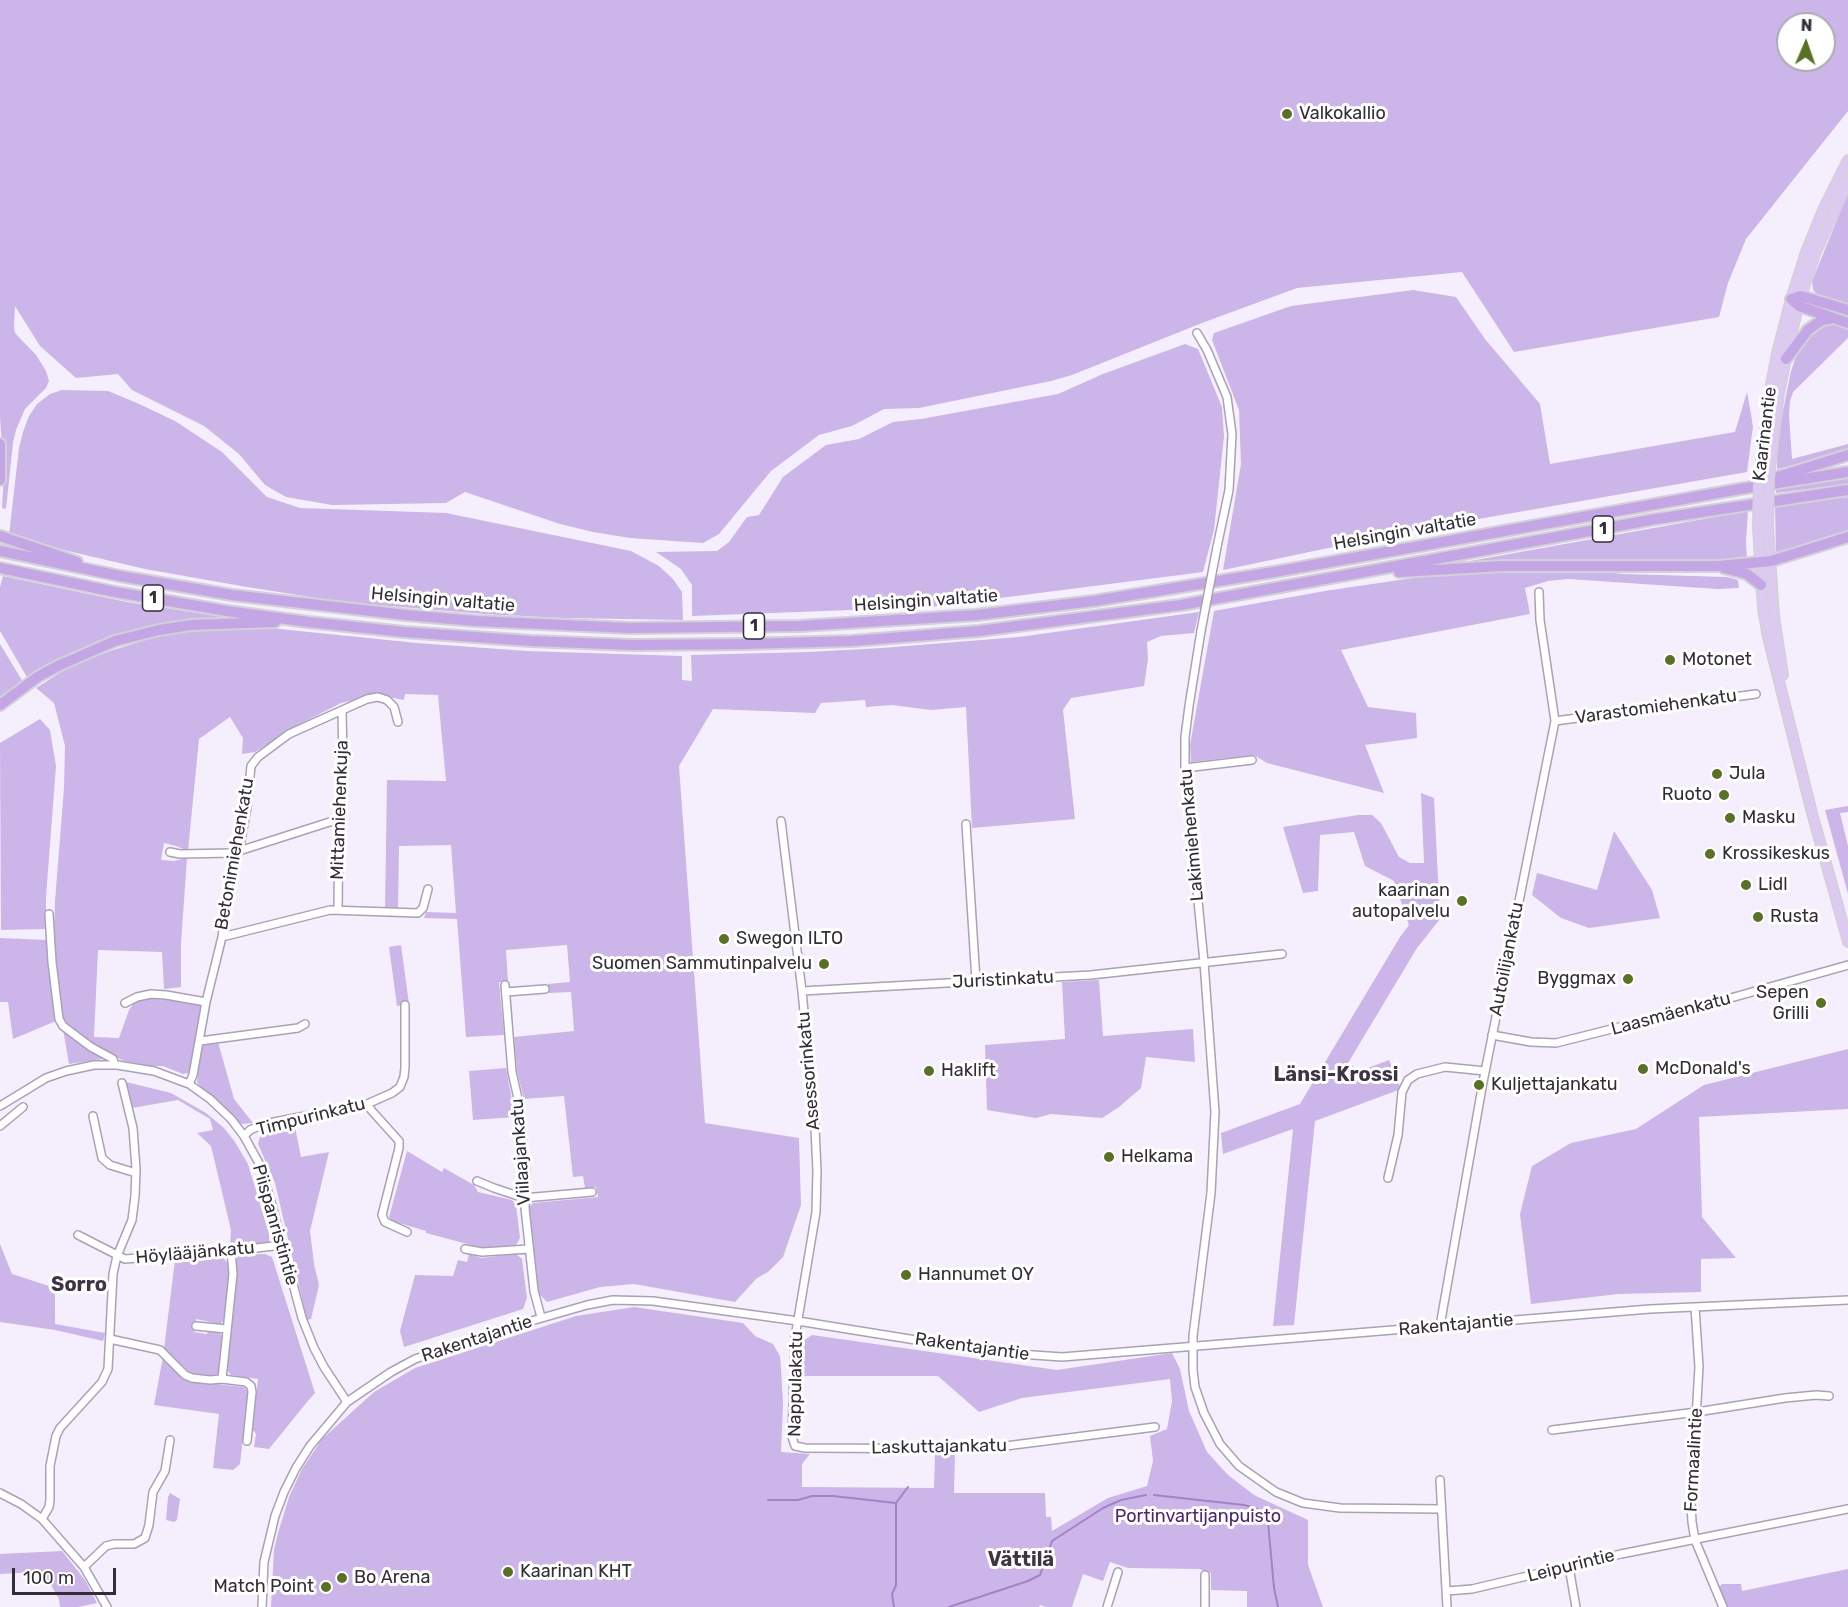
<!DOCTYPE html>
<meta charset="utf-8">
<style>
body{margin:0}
#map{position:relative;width:1848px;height:1607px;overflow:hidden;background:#f5effd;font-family:Rubik,sans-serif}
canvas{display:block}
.north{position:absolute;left:1776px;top:12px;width:60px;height:60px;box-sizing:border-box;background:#fff;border:2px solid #adabaf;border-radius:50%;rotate:2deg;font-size:16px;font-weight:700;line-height:24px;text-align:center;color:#322e37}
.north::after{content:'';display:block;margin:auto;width:21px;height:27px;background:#587123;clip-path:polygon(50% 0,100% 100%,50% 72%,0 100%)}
.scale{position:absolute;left:12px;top:1568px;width:104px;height:27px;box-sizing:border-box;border:3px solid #322e37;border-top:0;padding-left:8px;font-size:18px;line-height:21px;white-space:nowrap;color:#322e37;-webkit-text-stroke:4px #fff;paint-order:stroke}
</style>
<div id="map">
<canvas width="1848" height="1607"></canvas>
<div class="north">N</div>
<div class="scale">100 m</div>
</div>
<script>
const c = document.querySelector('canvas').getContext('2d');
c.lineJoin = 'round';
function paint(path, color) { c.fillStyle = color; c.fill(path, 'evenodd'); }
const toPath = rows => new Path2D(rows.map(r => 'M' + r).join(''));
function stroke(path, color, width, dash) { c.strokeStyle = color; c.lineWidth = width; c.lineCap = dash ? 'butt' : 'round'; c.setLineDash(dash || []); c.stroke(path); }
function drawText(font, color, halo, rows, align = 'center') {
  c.font = font + ' Rubik,sans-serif'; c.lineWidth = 6; c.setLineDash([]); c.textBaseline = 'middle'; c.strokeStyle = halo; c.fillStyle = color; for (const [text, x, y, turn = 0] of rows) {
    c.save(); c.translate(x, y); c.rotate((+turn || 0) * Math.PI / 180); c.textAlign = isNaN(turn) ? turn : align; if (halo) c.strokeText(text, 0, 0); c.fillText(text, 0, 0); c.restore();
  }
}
paint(toPath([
 [0,0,1848,0,1848,111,1746,239,1728,283,1719,317,1514,352,1462,272,1297,288,1202,323,1072,375,1051,381,919,408,884,409,852,426,819,435,771,471,719,534,703,543,630,538,593,532,560,524,465,492,446,503,332,505,286,497,265,485,239,454,204,426,132,390,118,374,76,378,40,346,15,306,14,326,15,333,36,355,46,371,49,381,46,388,25,409,16,430,13,443,6,509,2,508,4,474,0,417],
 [1788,24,1824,24,1824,60,1788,60],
 [1848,193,1848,304,1818,295,1813,290,1812,281],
 [1413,290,1456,297,1485,339,1540,404,1550,464,1735,432,1747,392,1753,426,1747,472,1410,531,1223,570,1241,464,1239,410,1212,340,1214,333,1291,306],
 [1824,325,1842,325,1848,327,1848,338,1793,392,1790,401,1789,414,1792,459,1848,444,1848,451,1829,457,1777,469,1777,441,1791,371,1797,354,1809,334],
 [1185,344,1198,349,1222,407,1224,436,1214,530,1203,572,930,607,692,616,692,585,681,569,656,552,717,551,729,542,747,517,759,515,783,477,826,445,859,439,893,422,921,419,1058,394,1103,374],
 [62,390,108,391,137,403,175,421,222,452,267,497,300,508,446,513,631,551,659,566,673,579,682,592,683,620,564,618,485,614,342,602,247,587,145,569,68,551,9,535,19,448,23,432,29,416,37,404,50,394],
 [1848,478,1848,484,1776,493,1776,488],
 [1848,497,1848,533,1776,552,1775,507],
 [1748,511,1746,541,1747,561,1703,561,1665,564,1448,565],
 [1511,570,1578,570,1624,574,1727,577,1738,580,1739,588,1717,589,1568,579,1548,581,1525,588,1530,614,1341,650,1368,707,1416,713,1417,738,1365,745,1384,793,1267,763,1254,755,1191,762,1190,745,1214,611,1325,591,1399,580,1444,574],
 [3,576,127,602,230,618,210,621,71,656,27,677,0,631,0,587],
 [1199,612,1194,633,1161,636,1147,642,1148,659,1144,686,1071,698,1063,710,1075,819,972,828,966,707,931,710,892,705,866,707,865,700,821,703,815,713,713,709,679,766,705,1123,799,1138,801,1205,783,1257,768,1272,757,1278,735,1302,634,1284,600,1287,547,1302,539,1294,529,1207,533,1203,598,1197,596,1187,585,1188,583,1176,573,1177,564,1096,524,1099,517,1071,514,1037,574,1031,571,992,548,993,548,984,570,982,567,945,506,950,508,982,499,982,504,1035,466,1037,457,919,424,918,426,912,456,913,451,845,399,846,398,911,385,911,387,780,446,781,438,695,405,694,404,700,378,695,341,703,296,726,255,752,242,754,243,738,230,717,199,739,188,851,176,846,164,843,161,860,174,861,187,858,181,943,181,987,164,989,162,952,98,950,94,1037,119,1038,129,1010,136,1000,161,996,197,1003,201,1007,199,1021,191,1070,189,1073,183,1074,163,1066,152,1066,124,1061,116,1057,69,1064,63,1029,56,1021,13,1039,8,1002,0,1002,0,938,47,940,51,992,56,1020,63,1018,55,962,54,940,55,901,64,788,65,746,54,703,36,688,69,667,107,652,155,637,203,629,250,626,417,643,526,651,682,656,682,680,692,681,691,655,808,652,882,648,1019,637],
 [0,644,23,682,0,699],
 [40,719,50,730,56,766,46,897,46,929,1,930,0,743],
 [1421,793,1434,798,1440,919,1417,948,1348,1063,1360,1071,1389,1060,1401,1089,1315,1121,1294,1325,1273,1326,1293,1129,1223,1154,1221,1133,1300,1104,1400,937,1409,925,1394,881,1365,866,1354,832,1320,835,1318,891,1303,893,1283,827,1358,815,1372,815,1381,823,1399,857,1410,863,1424,863],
 [1848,806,1848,812,1840,813,1848,846,1848,894,1825,810],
 [1614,831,1652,890,1660,918,1589,928,1561,918,1532,895,1537,873,1597,890],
 [401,945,409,1004,397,1006,389,947],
 [1099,980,1103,1036,1193,1029,1195,1062,1146,1057,1141,1088,1119,1107,1102,1118,1051,1114,1036,1118,987,1110,985,1045,1065,1039,1062,982],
 [207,1042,218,1042,234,1099,253,1123,241,1124,202,1089,197,1082,201,1045],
 [1848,1049,1848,1109,1699,1117,1702,1217,1736,1258,1701,1259,1701,1292,1618,1294,1531,1304,1520,1214,1532,1166,1571,1143,1636,1129,1704,1085],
 [506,1068,515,1117,473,1120,469,1071],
 [126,1082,171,1093,206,1113,224,1128,235,1142,248,1164,269,1234,269,1244,230,1244,231,1230,211,1146,197,1133,213,1130,210,1119,178,1100,132,1108],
 [294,1122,301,1157,329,1152,310,1231,314,1264,319,1285,311,1319,307,1320,275,1183,258,1144,261,1133,268,1126],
 [407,1151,442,1172,444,1168,474,1185,478,1192,512,1200,516,1205,520,1238,516,1245,482,1248,426,1233,426,1231,392,1221,389,1217],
 [0,1244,12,1274,55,1288,55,1324,105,1333,103,1341,55,1330,0,1322],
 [265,1254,272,1257,315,1393,307,1402,269,1449,254,1447,256,1434,252,1429,258,1379,231,1375,227,1370,237,1277,237,1255],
 [469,1254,481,1258,516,1254,522,1259,527,1298,523,1309,404,1347,400,1331,415,1275,453,1276,458,1260,467,1262],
 [221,1256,227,1262,229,1279,225,1319,220,1324,196,1319,194,1332,206,1334,210,1331,219,1332,223,1337,219,1373,213,1377,192,1375,164,1349,175,1260],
 [634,1307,743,1323,755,1336,773,1344,780,1356,781,1369,783,1404,781,1452,810,1454,802,1464,802,1487,934,1488,935,1454,955,1454,954,1493,1045,1493,1046,1517,1051,1517,1052,1531,1108,1498,1147,1486,1153,1461,1150,1436,1167,1429,1172,1401,1170,1379,1022,1398,979,1412,938,1376,802,1376,803,1341,812,1335,1057,1370,1172,1353,1180,1369,1189,1411,1207,1452,1228,1475,1254,1495,1308,1520,1308,1565,1323,1607,1247,1607,1247,1591,1211,1590,1211,1573,1199,1569,1128,1568,1110,1562,1103,1581,1083,1574,1072,1607,1046,1607,1040,1605,1039,1607,271,1607,274,1550,278,1533,289,1497,302,1469,322,1439,374,1392,415,1368,576,1316],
 [163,1357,187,1381,244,1387,248,1392,240,1464,233,1470,213,1468,219,1414,154,1405],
 [170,1493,180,1499,177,1520,174,1522,166,1520,168,1497],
 [62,1551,85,1580,97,1603,78,1607,60,1607,59,1599,48,1580,37,1572,0,1574,0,1554],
 [1848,1569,1848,1607,1723,1607,1716,1591,1722,1584,1741,1584,1742,1591]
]), '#ccb5e8');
stroke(toPath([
 [1154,1495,1244,1505,1255,1508,1265,1513,1268,1522,1274,1588,1278,1607],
 [768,1500,798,1500,812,1496,833,1496,896,1503],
 [894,1607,892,1594,896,1585,896,1503,908,1487],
 [949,1607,1028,1581,1040,1575,1052,1541,1103,1508,1121,1500,1146,1495]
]), '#a283c5', 2);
const minor = toPath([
 [1197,333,1207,350,1227,397,1232,434,1229,490,1217,547],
 [1201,631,1189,706,1185,737,1185,768,1204,962,1215,1112,1211,1193,1193,1336,1193,1370,1195,1387,1204,1413,1220,1444,1239,1466,1276,1492,1303,1503,1340,1508,1441,1509],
 [1555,721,1756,694],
 [1185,768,1252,760],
 [781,821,802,991,815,1128,817,1171,816,1212,795,1337,792,1437,795,1446,805,1448,982,1449,1155,1427],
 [966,824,976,981],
 [239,851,339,819],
 [170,852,180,854,231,853,237,856],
 [338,910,339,819,343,761,342,711],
 [49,914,52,962,59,1019,63,1026,91,1047,113,1059,115,1065],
 [222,937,330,910,418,913,423,908,428,889],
 [505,985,512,1072,519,1103,526,1176,525,1208,534,1291,541,1317],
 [802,991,1091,975,1282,954],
 [506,992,545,989],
 [125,1003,137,997,151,994,166,995,206,1002],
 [1492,1035,1531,1042,1556,1043,1695,1008,1848,965],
 [200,1041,298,1028,305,1024],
 [189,1084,193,1075,206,1002,222,937,232,869,239,851,247,807,251,766,258,757,289,734,367,699,378,697,387,700,394,707,398,722],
 [367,1104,372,1111,399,1141,399,1148,382,1215,385,1222,407,1232],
 [0,1106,46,1078,66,1071,94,1065,117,1065,154,1071,189,1084,210,1099,231,1119,244,1136,260,1165,273,1209,302,1318,314,1348,324,1367,347,1402],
 [93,1116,102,1158,110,1165,136,1173],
 [0,1126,23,1107],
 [244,1136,250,1130,264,1124,367,1104,392,1093,400,1087,404,1077,405,1067,405,1005],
 [1388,1178,1398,1135,1402,1092,1408,1080,1417,1074,1445,1067,1485,1071],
 [477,1181,494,1188,524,1198,592,1192],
 [78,1235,125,1259,231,1251,282,1245],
 [465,1249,482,1252,529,1249],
 [231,1251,233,1274,222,1379,246,1382,251,1386,252,1392,247,1441],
 [1695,1307,1699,1367,1691,1504,1692,1522,1695,1540,1723,1607],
 [196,1326,227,1329],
 [1440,1326,1483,1082,1555,721,1540,620,1539,592],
 [110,1339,160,1350,185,1375,192,1378,210,1380,222,1379],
 [1552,1430,1697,1412,1785,1398,1816,1395,1829,1396],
 [1440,1480,1447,1607],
 [0,1493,21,1504,42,1519,84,1567,107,1607],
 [42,1519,49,1507,50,1500,50,1466,56,1436,60,1428,102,1382,108,1369,113,1274,117,1256,132,1220,135,1196,136,1169,133,1128,122,1083],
 [84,1567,106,1546,114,1544,134,1544,145,1538,149,1525,153,1492,165,1471,170,1440],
 [1569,1567,1576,1607],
 [1447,1591,1472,1589,1621,1554,1848,1509],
 [262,1607,264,1562,275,1516,284,1492,296,1468,310,1446,347,1402,391,1372,415,1359,493,1332,587,1305,613,1300,653,1301,798,1321,990,1352,1062,1357,1650,1309,1848,1300],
 [1107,1607,1118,1572],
 [1205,1607,1205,1575]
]);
const major = toPath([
 [1772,450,1779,393,1790,339,1801,296,1815,254,1848,181],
 [1762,452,1770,390,1777,353,1791,299,1806,252,1823,210,1848,160],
 [1768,526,1774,616,1783,675],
 [1758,527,1763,609,1768,637,1812,813,1848,942]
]);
const highway = toPath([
 [1848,310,1801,296,1791,299,1799,306,1848,323],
 [1786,359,1808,330,1822,320,1830,319],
 [0,444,0,480],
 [1774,478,1848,455],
 [0,536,77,562],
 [0,551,120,576,232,595,406,615,476,621,630,628,800,626,977,615,1094,601,1274,572,1740,489,1848,472],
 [0,568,115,592,227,611,308,622,404,632,531,641,633,645,745,644,852,641,979,631,1181,605,1656,519,1848,490],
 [1724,568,1747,574,1761,585],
 [1399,572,1503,566,1718,566,1751,563,1771,561,1848,537],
 [0,705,39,676,60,665,115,641,159,630,191,625,275,622]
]);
stroke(minor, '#aaa1b6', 10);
stroke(major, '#d2d1d3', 12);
stroke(highway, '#d2d1d3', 14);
stroke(minor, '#fff', 7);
stroke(major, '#dccaf1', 9);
stroke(highway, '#c4a6e7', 10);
const minorBridge = toPath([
 [1201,631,1217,547]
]);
const majorBridge = toPath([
 [1768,526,1769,478,1772,450],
 [1758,527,1759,479,1762,452]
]);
stroke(minorBridge, '#aaa1b6', 10, []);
stroke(majorBridge, '#d2d1d3', 12, []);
stroke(minorBridge, '#fff', 7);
stroke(majorBridge, '#dccaf1', 9);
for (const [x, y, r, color] of [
 [1287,114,6,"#587123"],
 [1670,660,6,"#587123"],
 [1717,774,6,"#587123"],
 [1724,795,6,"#587123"],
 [1730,818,6,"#587123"],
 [1710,854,6,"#587123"],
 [1746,885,6,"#587123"],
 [1462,901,6,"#587123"],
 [1758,917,6,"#587123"],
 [724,939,6,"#587123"],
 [824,964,6,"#587123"],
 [1628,979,6,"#587123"],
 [1821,1003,6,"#587123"],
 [1643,1069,6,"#587123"],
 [929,1071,6,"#587123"],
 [1479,1085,6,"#587123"],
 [1109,1157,6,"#587123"],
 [906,1275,6,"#587123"],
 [508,1572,6,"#587123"],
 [342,1578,6,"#587123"],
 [326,1587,6,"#587123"]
]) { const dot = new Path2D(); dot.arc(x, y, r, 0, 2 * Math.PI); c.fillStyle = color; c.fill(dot); stroke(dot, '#fff', 2); }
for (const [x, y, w] of [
 [1603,529,21],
 [153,598,21],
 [754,626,21]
]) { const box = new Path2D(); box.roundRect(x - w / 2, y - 13, w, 26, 4.5); c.fillStyle = '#fff'; c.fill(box); stroke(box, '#322e37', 1.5); }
drawText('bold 16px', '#322e37', null, [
 ["1",1603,529],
 ["1",153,598],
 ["1",754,626]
]);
drawText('18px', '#322e37', '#fff', [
 ["Valkokallio",1299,114],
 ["Motonet",1682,660],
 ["Jula",1729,774],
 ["Ruoto",1712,795,"right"],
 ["Masku",1742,818],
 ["Krossikeskus",1722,854],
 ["Lidl",1758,885],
 ["kaarinan",1450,891,"right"],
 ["autopalvelu",1450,912,"right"],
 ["Rusta",1770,917],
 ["Swegon ILTO",736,939],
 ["Suomen Sammutinpalvelu",812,964,"right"],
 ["Byggmax",1616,979,"right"],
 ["Sepen",1809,993,"right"],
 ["Grilli",1809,1014,"right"],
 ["McDonald's",1655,1069],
 ["Haklift",941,1071],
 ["Kuljettajankatu",1491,1085],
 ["Helkama",1121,1157],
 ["Hannumet OY",918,1275],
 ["Kaarinan KHT",520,1572],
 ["Bo Arena",354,1578],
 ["Match Point",314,1587,"right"]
], 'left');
drawText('18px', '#322e37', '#fff', [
 ["Kaarinantie",1765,434,-83],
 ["Helsingin valtatie",1405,532,-10],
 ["Helsingin valtatie",443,600,5],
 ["Helsingin valtatie",926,601,-4],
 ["Varastomiehenkatu",1656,707,-8],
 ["Mittamiehenkuja",340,810,-88],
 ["Lakimiehenkatu",1192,835,-95],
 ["Betonimiehenkatu",235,854,-80],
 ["Autoilijankatu",1507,959,-79],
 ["Juristinkatu",1003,980,-3],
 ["Laasmäenkatu",1671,1014,-15],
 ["Asessorinkatu",809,1071,-95],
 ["Timpurinkatu",311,1117,-14],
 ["Viilaajankatu",521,1152,-94],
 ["Piispanristintie",275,1225,74],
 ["Höylääjänkatu",195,1253,-5],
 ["Rakentajantie",1456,1325,-5],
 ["Rakentajantie",477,1339,-18],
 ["Rakentajantie",972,1347,8],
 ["Nappulakatu",796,1384,-89],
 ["Laskuttajankatu",939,1447,-1],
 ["Formaalintie",1694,1460,-87],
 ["Leipurintie",1571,1566,-14]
]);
drawText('18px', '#4d2372', '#fff', [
 ["Portinvartijanpuisto",1198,1517]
]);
drawText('bold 20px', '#3d3446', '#fff', [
 ["Länsi-Krossi",1336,1075],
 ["Sorro",79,1285],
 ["Vättilä",1021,1560]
]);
</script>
